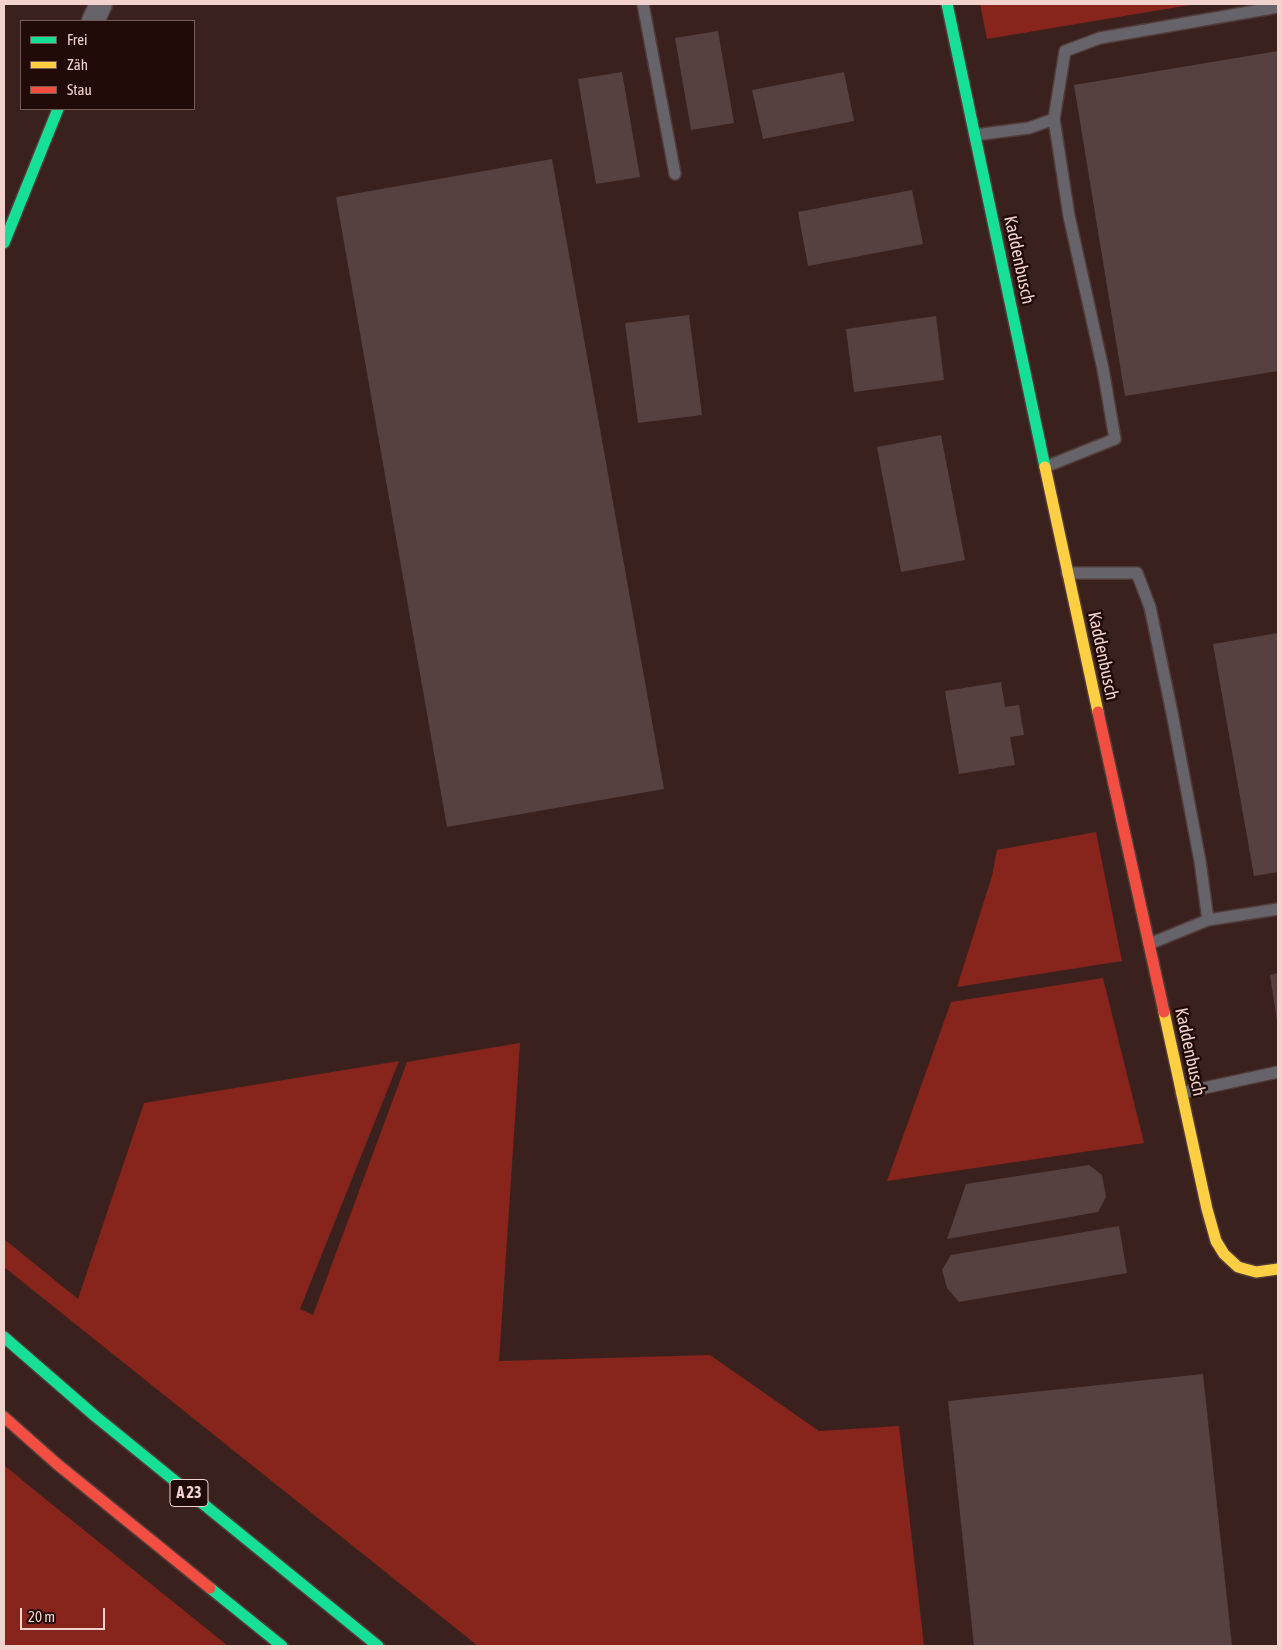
<!DOCTYPE html>
<meta charset="utf-8">
<style>
body{margin:0}
#map{position:relative;width:1282px;height:1650px;overflow:hidden;background:#3b211e;font-family:"Asap Condensed",sans-serif}
canvas{display:block}
.frame{position:absolute;inset:0;border:5px solid #f2d2cc;pointer-events:none}
.legend{position:absolute;left:20px;top:20px;width:175px;height:90px;box-sizing:border-box;background:#200b08;border:1px solid #745b56;margin:0;padding:6px 9px;list-style:none;font-size:15px;color:#f2d2cc}
.legend li{display:flex;align-items:center;gap:10px;height:25px}
.legend b{width:25px;border:1px solid #745b56}
.scale{position:absolute;left:20px;top:1608px;width:85px;height:22px;box-sizing:border-box;border:2px solid #f2d2cc;border-top:0;padding-left:6px;font-size:15px;line-height:18px;white-space:nowrap;color:#f2d2cc;-webkit-text-stroke:4px #200b08;paint-order:stroke}
</style>
<div id="map">
<canvas width="1282" height="1650"></canvas>
<div class="frame"></div>
<ul class="legend">
<li><b style="height:6px;background:#16e098"></b>Frei</li>
<li><b style="height:6px;background:#ffcf43"></b>Zäh</li>
<li><b style="height:6px;background:#f24e42"></b>Stau</li>
</ul>
<div class="scale">20 m</div>
</div>
<script>
const c = document.querySelector('canvas').getContext('2d');
c.lineJoin = 'round';
function paint(path, color) { c.fillStyle = color; c.fill(path, 'evenodd'); }
const toPath = rows => new Path2D(rows.map(r => 'M' + r).join(''));
function stroke(path, color, width, dash) { c.strokeStyle = color; c.lineWidth = width; c.lineCap = dash ? 'butt' : 'round'; c.setLineDash(dash || []); c.stroke(path); }
function drawText(font, color, halo, rows, align = 'center') {
  c.font = font + ' "Asap Condensed",sans-serif'; c.lineWidth = 5; c.setLineDash([]); c.textBaseline = 'middle'; c.strokeStyle = halo; c.fillStyle = color; for (const [text, x, y, turn = 0] of rows) {
    c.save(); c.translate(x, y); c.rotate((+turn || 0) * Math.PI / 180); c.textAlign = isNaN(turn) ? turn : align; if (halo) c.strokeText(text, 0, 0); c.fillText(text, 0, 0); c.restore();
  }
}
paint(toPath([
 [980,4,1196,4,987,39],
 [1096,832,1122,961,957,987,992,876,997,850],
 [1103,978,1144,1143,887,1181,951,1002],
 [520,1043,499,1361,710,1355,819,1431,899,1426,924,1646,478,1646,4,1267,4,1239,78,1299,144,1103,399,1061,300,1309,313,1315,407,1062],
 [4,1465,33,1489,228,1646,4,1646]
]), '#87241c');
paint(toPath([
 [718,31,734,123,691,130,675,38],
 [1278,51,1278,371,1125,396,1074,85],
 [622,72,640,177,596,184,578,79],
 [844,72,854,121,763,139,752,90],
 [552,159,664,789,447,827,336,197],
 [912,190,923,244,808,266,798,212],
 [689,315,702,415,638,423,625,323],
 [936,316,944,380,854,392,846,329],
 [941,435,965,560,901,572,877,447],
 [1278,633,1278,872,1254,876,1213,644],
 [1001,682,1005,707,1019,705,1024,735,1010,737,1015,765,959,774,945,691],
 [1278,973,1278,1021,1277,1021,1270,975],
 [1089,1165,1102,1175,1106,1197,1098,1212,947,1239,966,1184],
 [1119,1226,1127,1273,959,1302,947,1288,942,1270,951,1255],
 [1203,1374,1232,1646,974,1646,948,1401]
]), '#564040');
const lane = toPath([
 [643,4,675,174],
 [975,135,1029,128,1054,119],
 [1045,467,1115,439,1103,369,1069,216,1054,119,1065,51,1100,38,1278,7],
 [1067,573,1137,573,1150,607,1172,713,1200,861,1208,920,1149,944],
 [1208,920,1278,909],
 [1181,1093,1278,1072]
]);
const street = toPath([
 [93,21,101,4]
]);
const fast = toPath([
 [947,4,1045,467],
 [4,243,58,109],
 [4,1337,95,1416,378,1646],
 [210,1588,282,1646]
]);
const slow = toPath([
 [1045,467,1098,712],
 [1164,1012,1207,1209,1216,1241,1224,1254,1238,1267,1256,1272,1278,1269]
]);
const jam = toPath([
 [1098,712,1164,1012],
 [4,1417,57,1464,210,1588]
]);
stroke(lane, '#523c39', 14);
stroke(street, '#523c39', 25);
stroke(fast, '#523c39', 14);
stroke(slow, '#523c39', 14);
stroke(jam, '#523c39', 14);
stroke(lane, '#66646a', 11);
stroke(street, '#66646a', 22);
stroke(fast, '#16e098', 11);
stroke(slow, '#ffcf43', 11);
stroke(jam, '#f24e42', 11);
for (const [x, y, w] of [
 [189,1493,38]
]) { const box = new Path2D(); box.roundRect(x - w / 2, y - 13.5, w, 27, 4); c.fillStyle = '#200b08'; c.fill(box); stroke(box, '#f2d2cc', 1); }
drawText('bold 16px', '#f2d2cc', null, [
 ["A 23",189,1493]
]);
drawText('18px', '#f2d2cc', '#200b08', [
 ["Kaddenbusch",1019,260,78],
 ["Kaddenbusch",1103,656,78],
 ["Kaddenbusch",1190,1052,78]
]);
</script>
